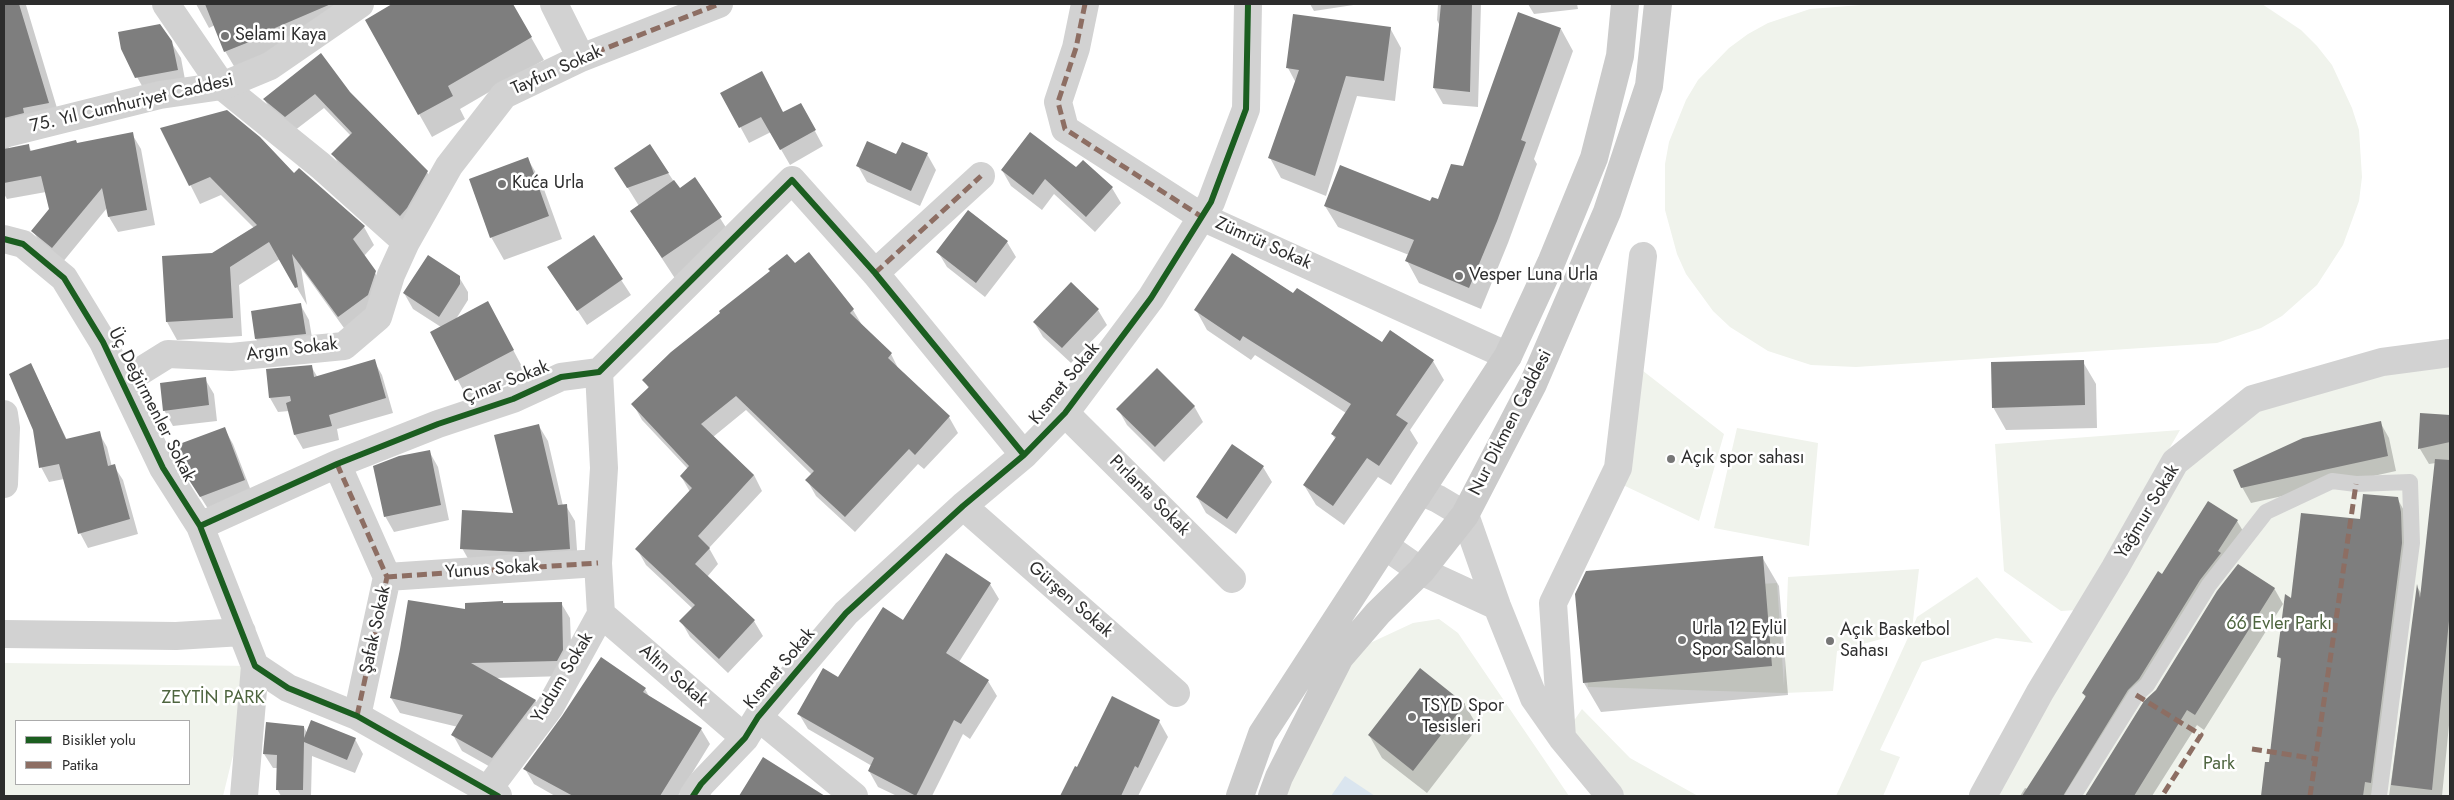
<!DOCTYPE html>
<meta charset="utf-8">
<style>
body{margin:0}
#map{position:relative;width:2454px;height:800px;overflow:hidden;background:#fff;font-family:Jost,sans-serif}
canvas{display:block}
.frame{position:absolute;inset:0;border:5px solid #2d2d2d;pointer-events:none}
.legend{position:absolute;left:15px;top:720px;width:175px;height:65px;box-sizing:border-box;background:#fff;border:1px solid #ababab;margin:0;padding:6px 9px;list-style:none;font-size:15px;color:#2d2d2d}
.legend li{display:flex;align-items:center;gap:10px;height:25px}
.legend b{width:25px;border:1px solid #ababab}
</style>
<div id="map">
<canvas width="2454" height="800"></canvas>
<div class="frame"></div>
<ul class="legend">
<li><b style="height:6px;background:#1b5e20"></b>Bisiklet yolu</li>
<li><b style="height:6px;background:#8d6e63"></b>Patika</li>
</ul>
</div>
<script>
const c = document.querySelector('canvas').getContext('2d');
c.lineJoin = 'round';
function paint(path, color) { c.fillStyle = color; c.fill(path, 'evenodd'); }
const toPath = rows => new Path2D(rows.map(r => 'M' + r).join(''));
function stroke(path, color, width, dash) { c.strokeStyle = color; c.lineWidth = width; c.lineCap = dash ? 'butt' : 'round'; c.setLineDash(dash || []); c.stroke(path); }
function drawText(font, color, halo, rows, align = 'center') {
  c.font = font + ' Jost,sans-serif'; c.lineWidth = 5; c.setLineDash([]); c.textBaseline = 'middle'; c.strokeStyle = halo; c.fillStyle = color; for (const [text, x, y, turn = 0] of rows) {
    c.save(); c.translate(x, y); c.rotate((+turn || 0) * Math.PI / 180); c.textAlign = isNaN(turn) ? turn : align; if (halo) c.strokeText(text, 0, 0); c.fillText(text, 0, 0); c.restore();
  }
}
paint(toPath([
 [1874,4,2262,4,2301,30,2317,46,2332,65,2352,108,2359,130,2362,177,2359,201,2343,245,2317,285,2282,316,2261,328,2217,343,1856,367,1811,365,1768,351,1730,327,1713,311,1686,274,1677,254,1665,210,1665,164,1669,142,1686,100,1698,80,1729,48,1748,34,1768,23,1810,9],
 [2450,353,2450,796,1983,796,2175,462,2253,399],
 [1638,367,1724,434,1699,521,1623,485],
 [1737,428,1818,443,1809,546,1714,528],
 [2180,430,2076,610,2061,611,2004,571,1995,444],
 [1919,569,1912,629,1917,617,1977,577,2033,643,1996,638,1922,662,1880,750,1900,757,1883,796,1836,796,1911,631,1837,651,1833,691,1784,693,1588,687,1578,594,1777,583,1784,686,1788,577],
 [1439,619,1458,633,1569,796,1272,796,1340,657,1413,623],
 [4,663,255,666,223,796,4,796],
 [16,721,189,721,189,784,16,784],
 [1582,709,1630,758,1698,796,1616,796,1562,738]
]), '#f0f3ec');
paint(toPath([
 [1345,776,1375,796,1331,796]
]), '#dae5ef');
paint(toPath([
 [4,4,43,4,26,5,63,128,14,144,4,151],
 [196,4,338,4,238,73,225,51,215,25,209,28],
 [395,4,512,4,544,60,460,109,465,119,432,137,366,20],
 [1310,4,1360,4,1314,11],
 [1438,4,1481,4,1478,107,1443,104,1434,88,1440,26,1437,20],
 [1528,4,1577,4,1578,9,1534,14],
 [1390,28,1401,48,1395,101,1357,96,1326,196,1281,178,1270,158,1296,83,1288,68],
 [1561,29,1573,51,1534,159,1537,164,1508,243,1481,309,1419,283,1407,261,1409,255,1338,227,1325,206,1439,201],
 [171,42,181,58,186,85,146,93,137,77],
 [321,55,349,92,427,172,435,187,409,229,341,169,333,154,351,136,324,108,294,131,272,113,264,99],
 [722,93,809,120,823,146,790,165,771,132,749,143],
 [162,129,294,174,364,227,374,245,364,256,386,290,349,335,301,268,307,305,280,259,239,285,242,336,177,340,167,322,213,254,254,228,221,195,200,204],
 [132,134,141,149,155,225,118,232,109,217,107,208,62,263,42,246,33,231,50,209,46,192,7,199,4,194,4,151,28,145,32,152],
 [650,146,679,189,695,179,734,240,676,280,631,211,639,206,616,169],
 [927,154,936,170,920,206,867,182,858,166,897,156],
 [527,158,541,181,562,239,504,260,491,237],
 [1076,169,1112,188,1121,203,1095,232,1054,194,1042,210,1011,186,1002,170],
 [593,237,631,295,587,325,549,267],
 [1007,242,1016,257,985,297,947,267,938,252],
 [809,254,853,310,862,325,891,354,899,370,949,417,958,433,924,469,918,464,855,532,816,496,807,480,812,475,746,410,713,437,754,475,762,491,709,548,718,564,707,577,754,621,763,636,728,673,690,637,681,621,693,609,646,565,637,549,690,492,681,476,688,469,642,420,633,404,649,389,644,380],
 [459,277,468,292,468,300,456,319,488,303,526,374,470,403,432,332,441,327,413,309,404,293],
 [1294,295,1382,343,1433,361,1444,380,1410,430,1418,443,1391,485,1378,477,1344,525,1316,505,1304,485,1336,440,1332,434,1346,413,1255,355,1251,360,1207,330,1196,310],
 [300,304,309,320,314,349,265,354,256,339],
 [1098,310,1107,325,1071,363,1043,337,1034,322],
 [374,361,382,375,393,413,337,429,339,440,303,449,295,435,289,411,278,412,270,398,311,366,318,378],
 [2083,362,2096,384,2097,428,2006,430,1993,407],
 [31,365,67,440,99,433,107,447,112,467,114,466,123,480,138,534,88,548,80,533,64,479,49,482,41,467],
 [205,379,214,394,217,421,173,426,164,410],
 [1194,406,1203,422,1164,462,1127,425,1118,409],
 [2421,415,2450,416,2450,715,2442,796,2389,796,2418,588,2422,595,2436,463,2429,464,2420,449],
 [2380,422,2389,438,2396,471,2251,503,2242,487],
 [539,426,548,441,563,506,566,506,575,521,578,564,471,564,462,548,514,514],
 [224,428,233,444,253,496,210,512,193,485],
 [429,451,438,467,449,520,394,532,385,516],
 [1263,467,1272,482,1236,534,1206,513,1197,497],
 [2397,498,2406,514,2409,529,2379,796,2263,796,2266,763,2271,763,2282,662,2279,657,2293,600,2361,520],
 [2237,521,2246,536,2079,796,2020,796,2025,788,2028,789,2086,698,2083,693,2163,576],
 [1762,557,1779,586,1788,695,1601,712,1584,683],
 [990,584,999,599,959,662,988,681,997,696,970,739,963,734,932,796,897,796,878,787,869,771,872,766,808,729,799,714,903,622],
 [2274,588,2283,604,2204,730,2197,725,2152,796,2086,796,2145,702],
 [561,603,570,618,572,666,566,676,495,678,535,700,544,716,501,773,462,751,453,735,458,727,400,713,391,698,466,610,504,605],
 [1420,670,1465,705,1478,727,1427,793,1382,758,1369,735],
 [645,689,650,698,701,729,710,744,678,796,555,796,534,784,525,769],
 [1112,698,1159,721,1168,737,1138,796,1063,796],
 [304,727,307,733,355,739,363,754,355,773,312,756,311,796,281,796,277,789,278,768,273,768,264,754],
 [763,759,808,787,814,796,742,796]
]), '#0003');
paint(toPath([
 [4,4,19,4,49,103,23,108,24,113,4,118],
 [205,4,331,4,268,31,269,34,224,52],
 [392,4,513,4,532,37,448,86,453,96,418,115,365,20],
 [1441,4,1472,4,1470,92,1433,88],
 [1518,12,1561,28,1521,140,1526,142,1497,221,1469,288,1405,261,1414,240,1324,206,1340,165,1430,201,1432,197,1438,199,1451,164,1463,166],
 [1293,14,1391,27,1384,81,1346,76,1315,176,1268,158,1299,70,1286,68],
 [160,24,172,41,178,70,135,78,121,49,118,32],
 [321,53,350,92,428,171,407,208,400,216,331,154,352,133,315,94,285,117,263,99],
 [762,71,783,112,801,103,816,130,780,150,761,117,739,128,720,93],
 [227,110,260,137,294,173,299,168,365,226,353,239,376,271,368,295,338,317,292,254,298,287,295,288,269,242,230,267,233,318,166,322,162,256,212,253,257,225,210,177,189,186,160,128],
 [133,132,147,210,108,217,102,188,52,248,31,231,49,209,41,176,4,183,4,149,29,144,30,151,76,140,77,143],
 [1030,132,1076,167,1083,160,1113,187,1086,217,1045,179,1033,195,1001,170],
 [867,141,896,154,902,142,928,153,911,191,856,166],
 [650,144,669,173,627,188,614,168],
 [528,157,549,216,490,238,469,179],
 [695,177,722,217,662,258,630,211,674,180,680,188],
 [968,210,1008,241,976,283,936,252],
 [594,235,623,279,577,311,547,267],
 [809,252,854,309,850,313,892,353,888,358,950,416,915,455,909,449,845,517,805,480,814,471,736,396,701,424,754,475,698,536,710,548,695,564,755,620,719,659,679,621,695,605,635,549,692,488,680,476,689,466,631,404,649,387,642,380,671,352,720,313,719,311,770,271,768,269,787,254,795,263],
 [1232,253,1293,293,1297,288,1382,342,1390,330,1434,360,1396,415,1408,423,1379,466,1367,458,1333,506,1303,485,1336,437,1331,434,1351,404,1243,336,1240,341,1194,310],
 [428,255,460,276,460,284,439,317,403,293],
 [1071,282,1099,309,1062,348,1033,322],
 [488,301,514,350,455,381,430,332],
 [301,303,306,334,255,339,251,311],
 [375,359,386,398,329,415,332,426,294,435,286,403,291,401,290,396,269,398,266,369,312,365,314,377],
 [2084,360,2085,405,1992,408,1991,362],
 [31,363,66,439,100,431,108,466,115,464,130,519,78,534,59,464,39,468,33,430,9,374],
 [1157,368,1195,406,1155,447,1116,409],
 [206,377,209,405,163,411,160,383],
 [2420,413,2450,415,2450,442,2418,449],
 [2381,421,2388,456,2241,488,2233,470,2303,438],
 [539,424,558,505,567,504,570,549,521,552,460,549,462,510,513,513,494,435],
 [225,427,245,480,200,497,182,469,174,446],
 [1232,444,1264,466,1227,519,1196,497],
 [430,450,441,505,384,517,373,466,399,456],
 [2435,459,2450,460,2450,611,2432,790,2391,785,2417,584,2420,598],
 [2363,494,2398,497,2401,512,2402,543,2371,783,2365,782,2363,796,2261,796,2265,762,2269,762,2281,658,2277,657,2285,594,2291,598,2301,513,2360,519],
 [2208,501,2238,520,2218,551,2221,553,2200,580,2139,679,2128,690,2063,796,2022,796,2086,696,2082,693,2158,571,2162,574],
 [946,553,991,583,946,653,989,680,961,724,954,720,916,796,868,771,874,758,797,714,823,668,838,677,883,607,903,620],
 [1763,556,1772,666,1583,683,1575,594,1586,571],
 [2238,564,2275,588,2195,715,2187,710,2134,796,2085,796,2144,701,2156,690,2217,591],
 [408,600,465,609,465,603,503,601,503,603,562,602,563,650,557,661,471,663,536,700,492,758,451,735,463,715,390,698,400,649],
 [601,657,646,688,643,692,702,728,660,796,573,796,523,769,562,716],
 [1420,668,1465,704,1413,771,1368,735],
 [1112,696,1160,720,1138,768,1135,766,1121,796,1060,796,1075,766,1077,767],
 [311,720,356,738,347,760,304,742,303,790,276,790,277,755,263,754,266,722,304,726,304,738],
 [763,757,825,796,739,796]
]), '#7e7e7e');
stroke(toPath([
 [2073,796,2136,695,2147,685,2209,585,2266,512,2332,481,2356,484,2410,482,2412,543,2379,796]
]), '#d2d2d2', 16);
stroke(toPath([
 [554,4,581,58],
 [1085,4,1076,48,1058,102,1065,129,1202,217,1508,356],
 [4,239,23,244,64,278,103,342,163,468,200,526,255,666,288,688,357,716,498,796],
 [406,242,449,166,504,95,581,58,719,4],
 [875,273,981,176],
 [599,372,604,468,598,563,601,614],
 [123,382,168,354,231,357,344,346,378,317,391,275,406,242,321,166,222,86,166,4],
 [1065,413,1232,579],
 [4,414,6,428,4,484],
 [337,464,387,577,357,716],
 [1420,491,1438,499,1465,515,1497,606,1534,698,1562,738,1610,796],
 [963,506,1176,693],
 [200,526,337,464,438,424,513,399,561,377,599,372,792,180,875,273,1024,455],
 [1385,546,1421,571,1497,606],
 [387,577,598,563],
 [601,614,745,738],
 [4,634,176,636,242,632],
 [758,717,854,796],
 [1562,738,1553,603,1618,468,1643,256],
 [244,796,255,666],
 [483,796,550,707,601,614],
 [693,796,701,784,745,738,758,717,846,613,963,506,1024,455,1065,413,1151,298,1211,202,1246,109,1248,4],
 [1983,796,2040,692,2115,568,2175,462,2253,399,2382,362,2450,353]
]), '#d2d2d2', 28);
stroke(toPath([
 [4,134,160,95,222,86,270,66,360,4]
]), '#d2d2d2', 28);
stroke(toPath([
 [1240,796,1262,734,1508,356,1551,263,1594,158,1620,56,1625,4],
 [1272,796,1279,777,1340,657,1378,613,1421,571,1465,515,1533,384,1607,212,1649,86,1658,4]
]), '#cbcbcb', 28);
stroke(toPath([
 [1085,4,1076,48,1058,102,1065,129,1202,217],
 [581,58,719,4],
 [875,273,981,176],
 [337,464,387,577,357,716],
 [387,577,598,563],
 [2136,695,2201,735,2162,796],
 [2252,749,2317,759],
 [2310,796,2356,484]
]), '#8d6e63', 5, [10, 5]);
stroke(toPath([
 [4,239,23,244,64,278,103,342,163,468,200,526,255,666,288,688,357,716,498,796],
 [200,526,337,464,438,424,513,399,561,377,599,372,792,180,875,273,1024,455],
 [693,796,701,784,745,738,758,717,846,613,963,506,1024,455,1065,413,1151,298,1211,202,1246,109,1248,4]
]), '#1b5e20', 6);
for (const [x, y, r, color] of [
 [225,36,5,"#767676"],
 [502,184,5,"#767676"],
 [1459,276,5,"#767676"],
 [1671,459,5,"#767676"],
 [1682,640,5,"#767676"],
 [1830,641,5,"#767676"],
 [1412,717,5,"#767676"]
]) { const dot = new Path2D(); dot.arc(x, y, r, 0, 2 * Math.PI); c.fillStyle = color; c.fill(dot); stroke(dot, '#fff', 2); }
drawText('18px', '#2d2d2d', '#fff', [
 ["Selami Kaya",235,36],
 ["Kuća Urla",512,184],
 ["Vesper Luna Urla",1469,276],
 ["Açık spor sahası",1681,459],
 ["Urla 12 Eylül",1692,630],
 ["Spor Salonu",1692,651],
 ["Açık Basketbol",1840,631],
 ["Sahası",1840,652],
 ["TSYD Spor",1422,707],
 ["Tesisleri",1422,728]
], 'left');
drawText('18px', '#2d2d2d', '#fff', [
 ["Tayfun Sokak",557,71,-24],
 ["75. Yıl Cumhuriyet Caddesi",132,104,-13],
 ["Zümrüt Sokak",1263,244,24],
 ["Argın Sokak",292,350,-7],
 ["Çınar Sokak",506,383,-21],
 ["Kısmet Sokak",1065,384,-51],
 ["Üç Değirmenler Sokak",151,405,63],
 ["Nur Dikmen Caddesi",1511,423,-63],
 ["Pırlanta Sokak",1149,496,45],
 ["Yağmur Sokak",2148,512,-59],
 ["Yunus Sokak",492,570,-4],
 ["Gürşen Sokak",1070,600,41],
 ["Şafak Sokak",376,630,-78],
 ["Kısmet Sokak",780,669,-50],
 ["Altın Sokak",673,676,41],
 ["Yudum Sokak",563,678,-59]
]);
drawText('18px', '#4e653f', '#fff', [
 ["66 Evler Parkı",2279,625],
 ["ZEYTİN PARK",213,699],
 ["Park",2219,765]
]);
</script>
